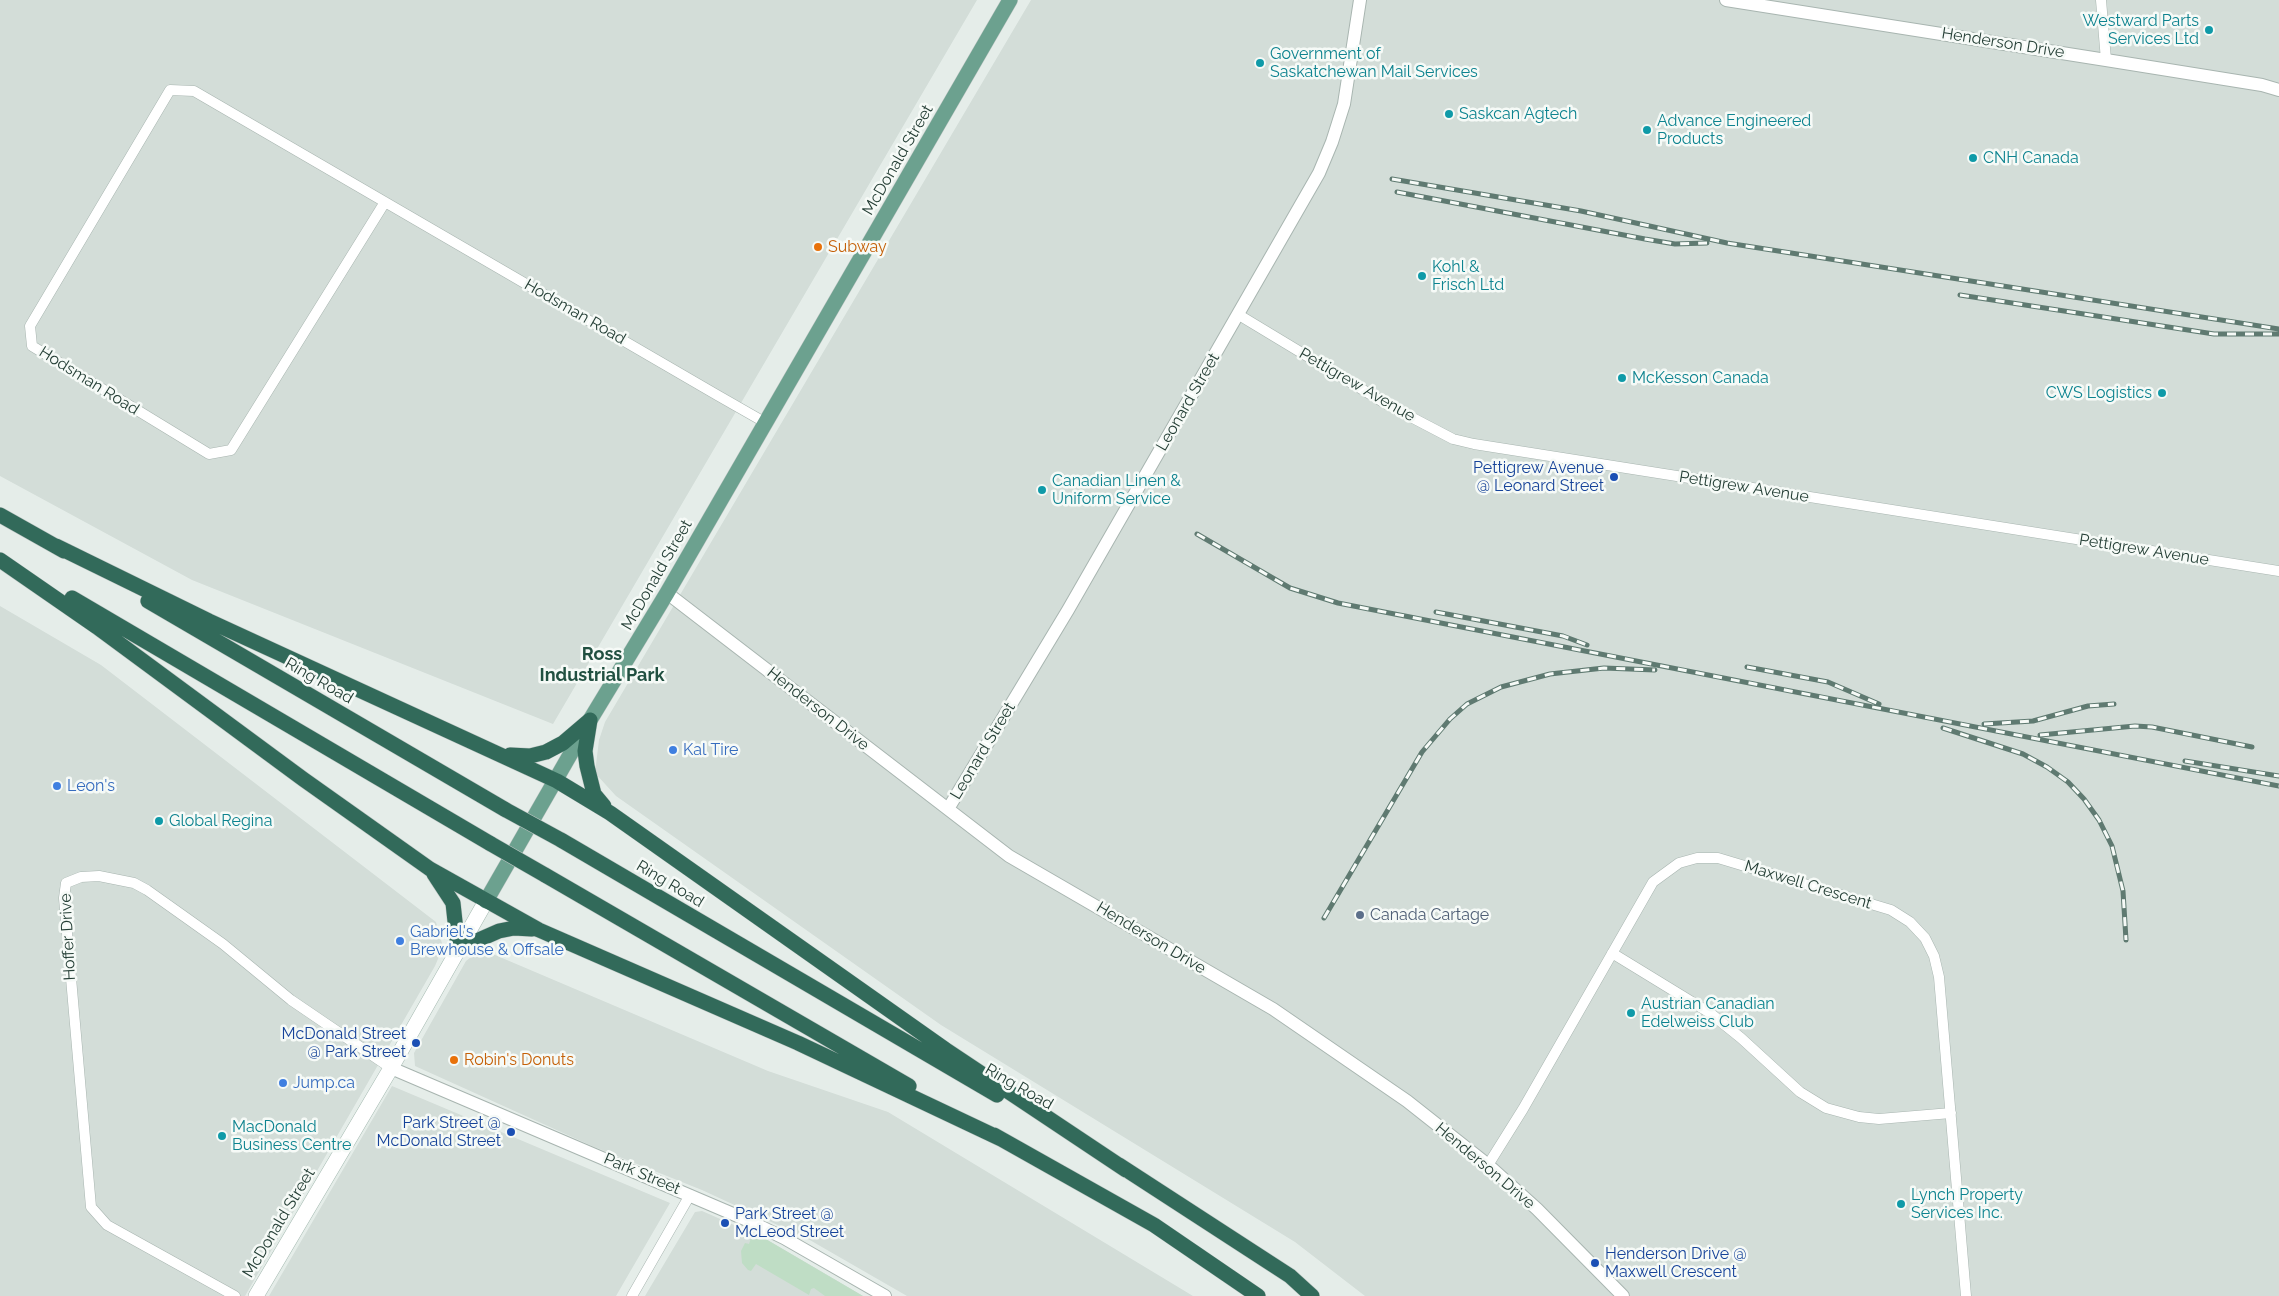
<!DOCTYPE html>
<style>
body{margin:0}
canvas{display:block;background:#e5ede9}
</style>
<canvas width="2279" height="1296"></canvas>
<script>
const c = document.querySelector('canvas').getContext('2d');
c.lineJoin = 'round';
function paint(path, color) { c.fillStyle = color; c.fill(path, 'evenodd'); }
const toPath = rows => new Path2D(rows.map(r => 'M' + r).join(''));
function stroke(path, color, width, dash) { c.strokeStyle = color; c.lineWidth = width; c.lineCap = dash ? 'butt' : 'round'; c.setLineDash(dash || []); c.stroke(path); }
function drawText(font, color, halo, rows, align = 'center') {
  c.font = font + ' Raleway,sans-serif'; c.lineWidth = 5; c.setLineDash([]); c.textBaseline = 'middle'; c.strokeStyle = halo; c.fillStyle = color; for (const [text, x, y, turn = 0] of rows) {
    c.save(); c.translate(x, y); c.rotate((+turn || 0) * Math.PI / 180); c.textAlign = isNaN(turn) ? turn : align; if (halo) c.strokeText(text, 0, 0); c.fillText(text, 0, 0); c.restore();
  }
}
paint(toPath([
 [0,0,977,0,553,724,192,580,0,476],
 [1031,0,2279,0,2279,1296,1365,1296,1295,1242,941,1025,616,796,595,773,599,740,605,722],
 [0,606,101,665,436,922,443,947,435,966,245,1296,0,1296],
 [481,949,768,1071,888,1112,1193,1296,907,1296,808,1239,702,1190,592,1146,415,1066,414,1053,466,961],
 [392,1086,670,1203,616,1296,269,1296],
 [702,1211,764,1238,863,1296,645,1296,695,1212]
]), '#d3ddd8');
paint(toPath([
 [758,1236,764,1238,863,1296,825,1296,814,1288,811,1289,809,1295,756,1264,751,1271,748,1270,742,1263,741,1251,745,1243,749,1244,751,1238]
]), '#bfddc5');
const minor = toPath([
 [2101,0,2106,60],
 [385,202,231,450,209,454,32,346,30,326,170,90,194,91,717,395,766,423],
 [1239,315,1388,405,1453,439,1474,444,2279,571],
 [1612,953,1710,1013,1741,1038,1800,1092,1826,1108,1859,1117,1879,1119,1951,1113],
 [1488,1165,1523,1109,1653,882,1679,863,1697,858,1718,858,1891,910,1910,922,1925,938,1934,956,1939,977,1966,1296],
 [235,1296,107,1225,91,1207,64,898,66,883,81,877,99,876,134,883,147,890,223,944,291,1000,391,1068],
 [632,1296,690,1195]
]);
const tertiary = toPath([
 [1726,0,2106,60,2262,85,2279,90],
 [667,593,1009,856,1273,1009,1407,1101,1488,1165,1537,1209,1623,1296],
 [948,809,1068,610,1319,173,1332,142,1344,104,1360,0],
 [391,1068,747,1220,784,1238,885,1296]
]);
const secondary = toPath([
 [256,1296,391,1068,486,901]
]);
const primary = toPath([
 [486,901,590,720,667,593,1010,0]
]);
const motorway = toPath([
 [0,515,64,551],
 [56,546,209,621,557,781,610,813,946,1050,1126,1170],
 [0,560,97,627,303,779,430,869,539,930,798,1043,1001,1139],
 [72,598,491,844],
 [148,601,506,810],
 [590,720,585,751,587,766,594,794,604,806],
 [510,755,530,756,546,752,563,743,590,720],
 [561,840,997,1095],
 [434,874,453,903,458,949,499,931,514,928,532,929],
 [545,875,909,1086],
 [994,1135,1154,1225,1258,1296],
 [1119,1165,1290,1276,1312,1296]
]);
stroke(minor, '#a8b5b0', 11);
stroke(tertiary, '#a8b5b0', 14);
stroke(secondary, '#a4b9b0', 16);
stroke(primary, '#c2c9c7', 16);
stroke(motorway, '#c2c9c7', 16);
stroke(minor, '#fff', 10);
stroke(tertiary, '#fff', 12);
stroke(secondary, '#fff', 15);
stroke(primary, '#6ca18f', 15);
stroke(motorway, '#326a5a', 15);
const rail = toPath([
 [1392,179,1581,211,1727,243,2279,329],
 [1397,192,1645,239,1675,244,1707,243],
 [1960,295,2214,334,2279,334],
 [1197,534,1290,588,1338,603,2279,786],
 [1436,612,1563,636,1587,645],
 [1747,667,1828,682,1879,704],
 [1984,724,2033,721,2088,706,2114,704],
 [1943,728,2023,754,2047,767,2068,782,2084,799,2099,820,2112,846,2123,891,2126,940],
 [2040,735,2135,726,2152,727,2252,747],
 [2185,761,2279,776],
 [1324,918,1422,752,1450,719,1467,704,1501,687,1550,674,1604,668,1655,670]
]);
stroke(rail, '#5f7a71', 5);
stroke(rail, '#f6faf7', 3, [9]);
const motorwayBridge = toPath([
 [506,810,561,840],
 [491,844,545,875]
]);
stroke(motorwayBridge, '#c2c9c7', 16, []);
stroke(motorwayBridge, '#326a5a', 15);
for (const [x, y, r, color] of [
 [2209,30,5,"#0f9aa8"],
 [1260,63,5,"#0f9aa8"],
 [1449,114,5,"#0f9aa8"],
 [1647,130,5,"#0f9aa8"],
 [1973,158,5,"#0f9aa8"],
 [818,247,5,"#e8710a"],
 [1422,276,5,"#0f9aa8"],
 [1622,378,5,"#0f9aa8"],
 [2162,393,5,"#0f9aa8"],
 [1614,477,5,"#1a4fb4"],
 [1042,490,5,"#0f9aa8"],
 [673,750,5,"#3f7fe0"],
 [57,786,5,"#3f7fe0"],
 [159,821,5,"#0f9aa8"],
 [1360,915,5,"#5c6f8a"],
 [400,941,5,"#3f7fe0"],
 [1631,1013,5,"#0f9aa8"],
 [416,1043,5,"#1a4fb4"],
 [454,1060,5,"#e8710a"],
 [283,1083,5,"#3f7fe0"],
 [511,1132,5,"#1a4fb4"],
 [222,1136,5,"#0f9aa8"],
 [1901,1204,5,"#0f9aa8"],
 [725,1223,5,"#1a4fb4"],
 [1595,1263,5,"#1a4fb4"]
]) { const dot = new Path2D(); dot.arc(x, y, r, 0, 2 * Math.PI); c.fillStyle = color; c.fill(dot); stroke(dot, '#f6faf7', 2); }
drawText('16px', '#0d838f', '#f6faf7', [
 ["Westward Parts",2199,21,"right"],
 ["Services Ltd",2199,39,"right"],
 ["Government of",1270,54],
 ["Saskatchewan Mail Services",1270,72],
 ["Saskcan Agtech",1459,114],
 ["Advance Engineered",1657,121],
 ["Products",1657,139],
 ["CNH Canada",1983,158],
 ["Kohl &",1432,267],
 ["Frisch Ltd",1432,285],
 ["McKesson Canada",1632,378],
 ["CWS Logistics",2152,393,"right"],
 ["Canadian Linen &",1052,481],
 ["Uniform Service",1052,499],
 ["Global Regina",169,821],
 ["Austrian Canadian",1641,1004],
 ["Edelweiss Club",1641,1022],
 ["MacDonald",232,1127],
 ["Business Centre",232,1145],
 ["Lynch Property",1911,1195],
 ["Services Inc.",1911,1213]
], 'left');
drawText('16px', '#253f36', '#f6faf7', [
 ["Henderson Drive",2003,43,9],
 ["McDonald Street",898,160,-60],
 ["Hodsman Road",575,312,30],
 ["Hodsman Road",89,381,32],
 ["Pettigrew Avenue",1357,385,30],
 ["Leonard Street",1188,402,-60],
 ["Pettigrew Avenue",1744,487,9],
 ["Pettigrew Avenue",2144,550,9],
 ["McDonald Street",657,575,-60],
 ["Ring Road",319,681,30],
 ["Henderson Drive",818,709,38],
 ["Leonard Street",983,751,-59],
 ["Ring Road",670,884,31],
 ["Maxwell Crescent",1808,885,17],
 ["Hoffer Drive",68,937,-93],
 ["Henderson Drive",1151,938,31],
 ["Ring Road",1019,1087,30],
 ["Henderson Drive",1485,1166,40],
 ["Park Street",642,1174,23],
 ["McDonald Street",279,1223,-59]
]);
drawText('16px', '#c56008', '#f6faf7', [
 ["Subway",828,247],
 ["Robin's Donuts",464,1060]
], 'left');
drawText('16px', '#164399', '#f6faf7', [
 ["Pettigrew Avenue",1604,468],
 ["@ Leonard Street",1604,486],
 ["McDonald Street",406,1034],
 ["@ Park Street",406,1052],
 ["Park Street @",501,1123],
 ["McDonald Street",501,1141],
 ["Park Street @",735,1214,"left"],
 ["McLeod Street",735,1232,"left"],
 ["Henderson Drive @",1605,1254,"left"],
 ["Maxwell Crescent",1605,1272,"left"]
], 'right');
drawText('16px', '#366cbe', '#f6faf7', [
 ["Kal Tire",683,750],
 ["Leon's",67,786],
 ["Gabriel's",410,932],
 ["Brewhouse & Offsale",410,950],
 ["Jump.ca",293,1083]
], 'left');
drawText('16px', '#4e5e75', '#f6faf7', [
 ["Canada Cartage",1370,915]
], 'left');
drawText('bold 18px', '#215041', '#f6faf7', [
 ["Ross",602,655],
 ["Industrial Park",602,676]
]);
</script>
